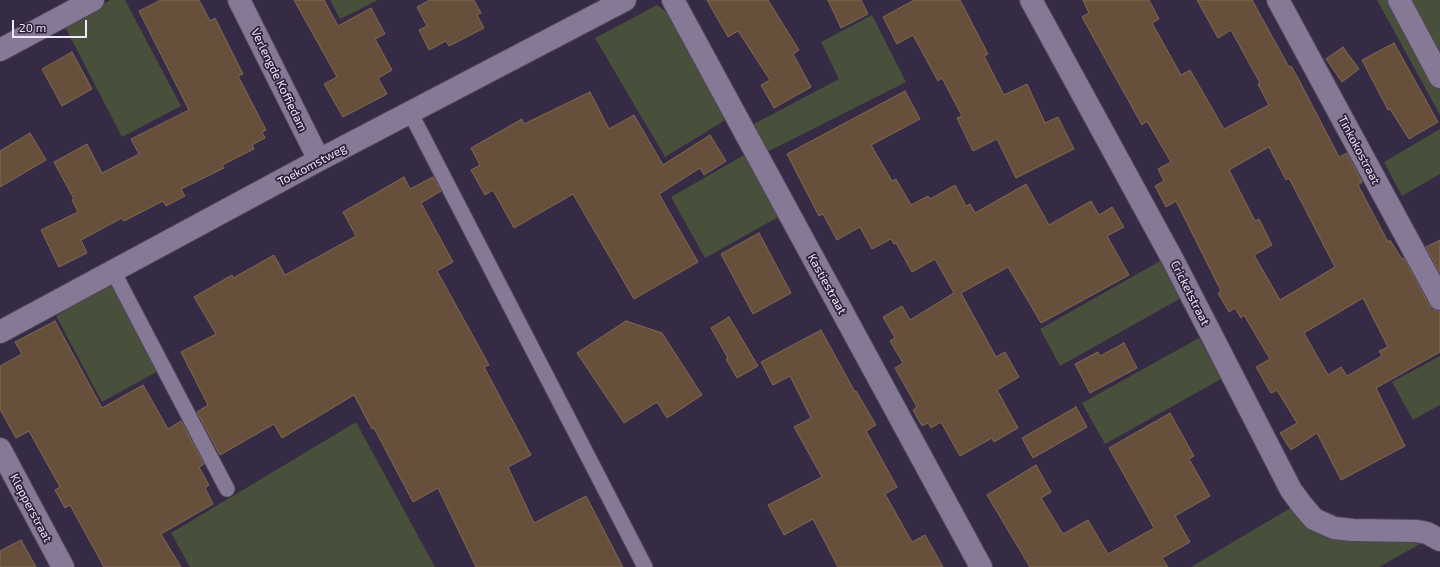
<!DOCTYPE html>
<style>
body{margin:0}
#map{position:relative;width:1440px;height:567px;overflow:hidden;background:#362b44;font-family:"Exo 2",sans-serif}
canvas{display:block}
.scale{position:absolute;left:12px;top:20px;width:75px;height:18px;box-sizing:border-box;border:2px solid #efe8f8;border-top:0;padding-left:5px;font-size:12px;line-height:14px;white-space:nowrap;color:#efe8f8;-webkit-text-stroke:3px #2c2139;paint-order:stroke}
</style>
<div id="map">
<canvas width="1440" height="567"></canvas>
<div class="scale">20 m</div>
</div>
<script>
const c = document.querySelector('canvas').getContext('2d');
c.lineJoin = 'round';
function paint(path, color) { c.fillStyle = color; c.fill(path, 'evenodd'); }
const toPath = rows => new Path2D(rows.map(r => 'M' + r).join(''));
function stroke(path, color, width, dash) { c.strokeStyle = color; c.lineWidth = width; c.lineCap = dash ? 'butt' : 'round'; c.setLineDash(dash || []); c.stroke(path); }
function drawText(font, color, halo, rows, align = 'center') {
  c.font = font + ' "Exo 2",sans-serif'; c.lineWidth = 3.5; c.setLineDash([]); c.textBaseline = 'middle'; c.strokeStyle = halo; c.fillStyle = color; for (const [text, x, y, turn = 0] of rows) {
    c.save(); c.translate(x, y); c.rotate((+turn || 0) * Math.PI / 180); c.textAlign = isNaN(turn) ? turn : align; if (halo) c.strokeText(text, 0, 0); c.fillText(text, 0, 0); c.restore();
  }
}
paint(toPath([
 [111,0,125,0,181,106,122,137,64,25],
 [330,0,378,0,340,19],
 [1377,0,1395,0,1440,89,1440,115],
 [1408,0,1440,0,1440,58],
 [657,5,670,15,727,119,665,157,595,38],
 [872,15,906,82,767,152,752,125,839,79,821,42],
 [1440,129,1440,174,1402,196,1384,162],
 [746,154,780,216,705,258,671,197],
 [1162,260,1183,297,1060,366,1040,329],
 [106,286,113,287,160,370,102,402,56,316],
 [1199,338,1221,379,1105,444,1082,403],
 [1440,356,1440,405,1413,420,1392,382],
 [356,422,435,567,190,567,171,533],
 [1292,507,1402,537,1420,544,1379,567,1191,567]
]), '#484f3a');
const building = toPath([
 [161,0,199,0,210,21,215,18,243,74,238,76,266,130,262,132,265,138,252,145,254,149,222,165,224,168,181,189,185,196,166,206,163,201,124,221,122,218,81,240,87,253,59,267,41,230,78,212,72,200,74,199,54,162,87,144,102,173,139,154,131,139,189,110,139,11,161,0],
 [294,0,324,0,338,26,371,8,385,34,375,39,392,70,378,78,387,94,343,117,324,84,337,77,294,0],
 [430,0,474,0,481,13,477,15,484,28,449,46,446,41,429,50,419,30,427,26,417,7,430,0],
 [707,0,768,0,799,50,793,54,811,87,774,108,761,85,770,80,738,31,728,37,707,0],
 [828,0,861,0,868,14,841,28,828,0],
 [914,0,960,0,988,54,984,56,1004,95,1027,84,1045,123,1058,117,1074,149,1016,178,997,139,973,151,957,118,962,116,942,78,938,81,913,35,897,44,883,17,914,0],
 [1083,0,1149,0,1159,19,1152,23,1181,75,1190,70,1224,129,1269,105,1258,84,1260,83,1231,30,1218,38,1197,0,1252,0,1289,67,1291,66,1299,80,1339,157,1347,153,1362,182,1358,185,1388,242,1390,240,1402,259,1404,258,1429,305,1434,310,1440,311,1440,352,1376,388,1405,446,1341,480,1317,433,1291,450,1280,433,1297,423,1277,390,1271,393,1256,367,1270,359,1244,315,1241,318,1235,308,1229,312,1218,293,1221,291,1176,201,1166,207,1155,186,1164,181,1158,169,1171,162,1147,121,1142,125,1082,17,1089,13,1083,0],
 [1269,147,1286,180,1289,178,1335,267,1280,300,1254,255,1272,245,1259,219,1255,221,1229,170,1269,147],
 [1363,298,1388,347,1379,351,1382,356,1347,376,1341,367,1328,375,1304,333,1363,298],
 [1394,43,1438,122,1409,139,1390,109,1388,110,1362,60,1394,43],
 [1343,47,1359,69,1342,82,1326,59,1343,47],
 [72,52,92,89,62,106,42,69,72,52],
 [905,91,920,119,871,145,892,181,896,179,911,205,928,196,930,199,955,185,966,206,970,204,975,213,1026,184,1049,225,1091,201,1099,215,1112,207,1124,227,1107,236,1129,275,1041,323,1008,267,961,293,996,357,1005,352,1019,377,997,390,1018,428,994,442,992,438,960,456,941,422,931,428,928,423,922,426,913,410,917,407,895,368,903,363,890,341,895,338,883,317,902,306,910,320,954,293,935,259,912,272,896,243,894,244,891,239,872,249,860,227,837,240,823,214,819,216,787,154,905,91],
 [590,92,609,129,634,115,663,165,710,135,726,161,704,175,700,168,659,194,698,262,634,299,573,194,514,228,493,190,485,195,471,170,480,165,471,148,522,119,524,124,590,92],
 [30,133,46,160,0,187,0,151,30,133],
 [404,177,410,189,433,177,441,191,421,203,453,262,437,271,489,365,484,367,531,455,508,467,534,523,586,496,623,567,476,567,438,488,413,502,374,428,372,429,354,395,282,438,274,424,220,455,197,412,208,405,181,352,216,334,194,297,232,275,233,278,274,255,285,275,356,236,343,212,404,177],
 [759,233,791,293,753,314,721,254,759,233],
 [1440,240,1440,273,1426,247,1440,240],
 [729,317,758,366,737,378,726,359,728,358,711,328,729,317],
 [55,321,102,408,143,385,168,429,181,421,204,464,199,467,209,485,205,488,213,504,161,534,181,567,104,567,70,505,65,508,55,490,60,487,29,431,16,438,0,409,0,366,22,354,15,342,55,321],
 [626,321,662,333,702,395,667,418,657,402,624,423,577,353,626,321],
 [821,330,855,392,856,391,876,425,866,431,897,487,885,494,912,542,925,535,943,567,838,567,813,519,784,535,768,505,822,477,794,427,811,418,790,376,773,385,761,362,821,330],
 [1124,343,1137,368,1090,393,1075,364,1098,352,1100,356,1124,343],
 [1076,407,1087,427,1033,458,1022,438,1076,407],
 [1170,413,1194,456,1189,459,1210,496,1175,516,1190,542,1162,558,1168,567,1030,567,987,495,1036,465,1051,492,1041,498,1063,534,1088,520,1108,554,1154,528,1109,448,1170,413],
 [21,540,36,567,0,567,0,551,21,540]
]);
paint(building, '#67503b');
stroke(building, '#826953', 1);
const lane = toPath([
 [411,114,645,567],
 [113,271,227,489]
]);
const street = toPath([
 [239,0,319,160],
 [673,0,981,567],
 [1031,0,1173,260,1291,490,1302,505,1314,519,1334,528,1353,530,1417,531,1427,533,1440,540],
 [1278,0,1440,299],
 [1399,0,1440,77],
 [0,50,93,0],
 [0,332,319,160,625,0],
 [0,449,63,567]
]);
stroke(lane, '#50465b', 17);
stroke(street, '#50465b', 24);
stroke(lane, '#857995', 15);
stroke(street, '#857995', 22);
drawText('12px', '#efe8f8', '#2c2139', [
 ["Verlengde Koffiedam",279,80,64],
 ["Tinkokostraat",1359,150,62],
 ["Toekomstweg",312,165,-28],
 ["Kastiestraat",827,284,61],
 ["Cricketstraat",1190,293,63],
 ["Klepperstraat",31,508,62]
]);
</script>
